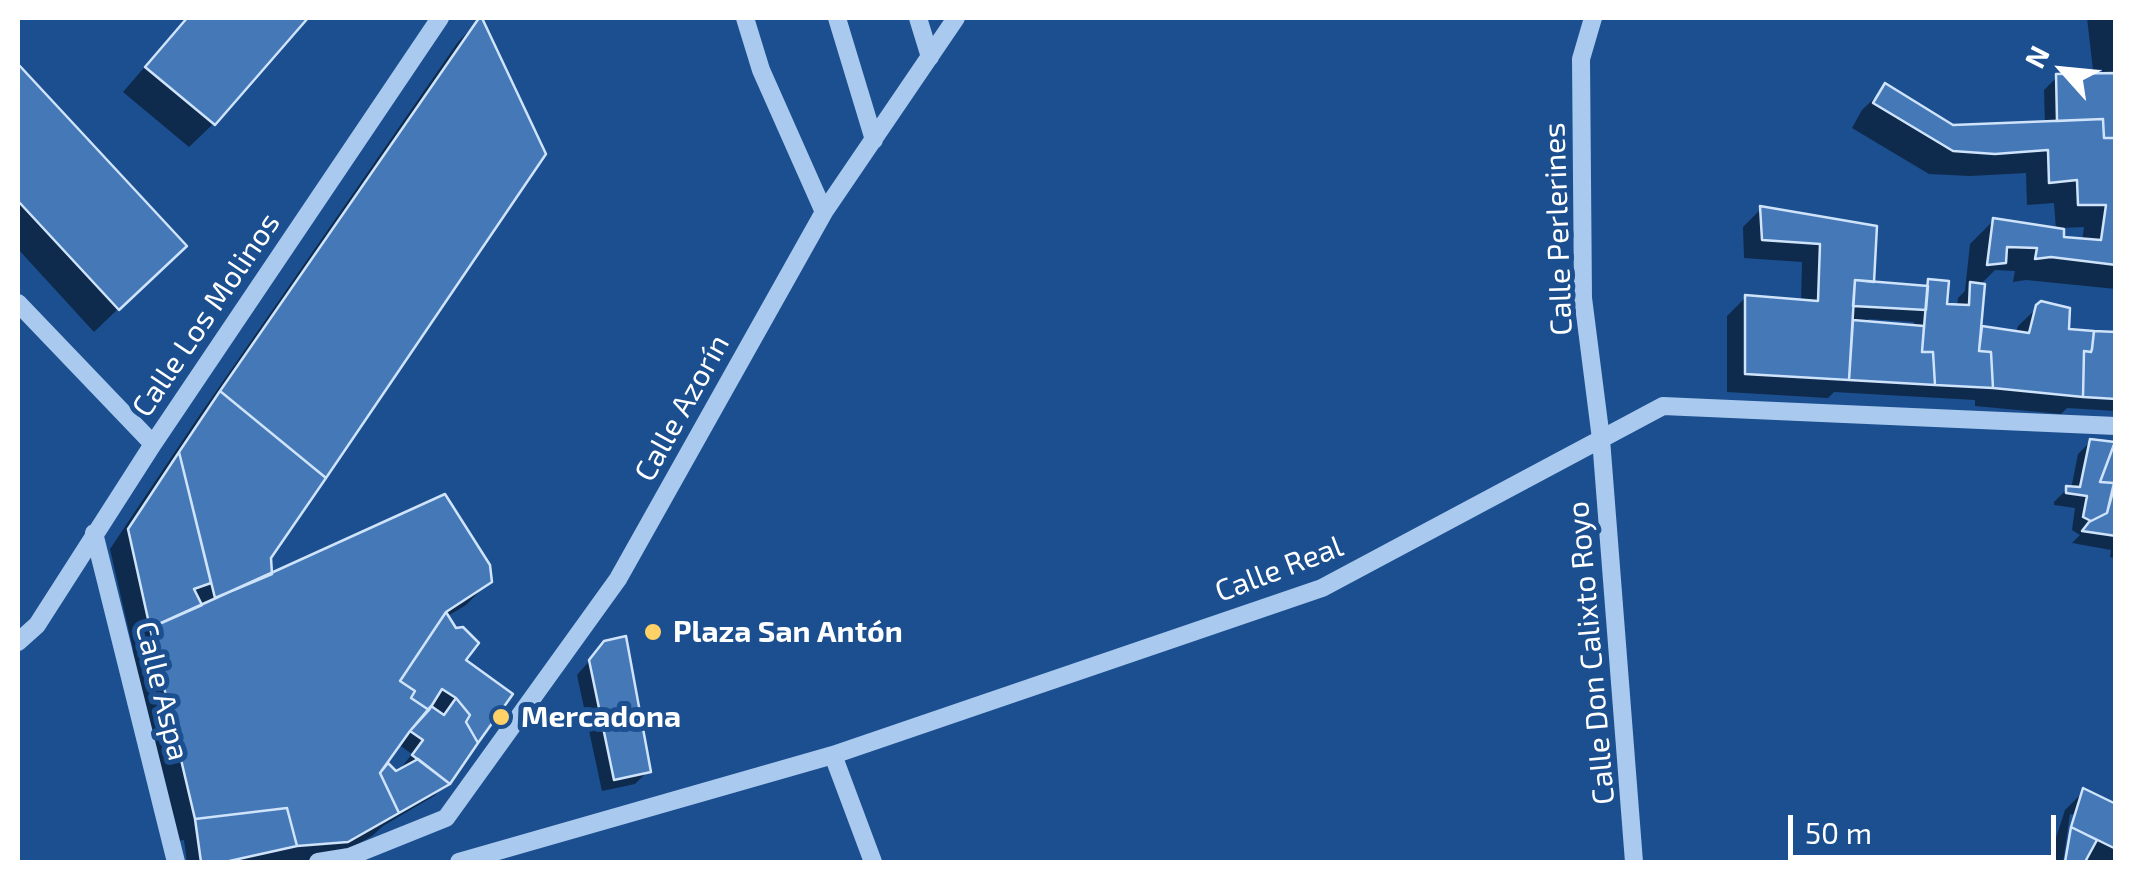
<!DOCTYPE html>
<meta charset="utf-8">
<style>
body{margin:0}
#map{position:relative;width:2133px;height:880px;overflow:hidden;background:#1b4f8f;font-family:"Exo 2",sans-serif}
canvas{display:block}
.frame{position:absolute;inset:0;border:20px solid #fff;pointer-events:none}
.north{position:absolute;left:2013px;top:20px;width:100px;height:100px;-webkit-text-stroke:8px #1b4f8f;paint-order:stroke;rotate:297deg;font-size:28px;font-weight:700;line-height:40px;text-align:center;color:#fff}
.north::after{content:'';display:block;margin:auto;width:35px;height:45px;background:#fff;clip-path:polygon(50% 0,100% 100%,50% 72%,0 100%)}
.scale{position:absolute;left:1788px;top:815px;width:268px;height:45px;box-sizing:border-box;border:5px solid #fff;border-top:0;padding-left:12px;font-size:30px;line-height:35px;white-space:nowrap;color:#fff;-webkit-text-stroke:8px #1b4f8f;paint-order:stroke}
</style>
<div id="map">
<canvas width="2133" height="880"></canvas>
<div class="frame"></div>
<div class="north">N</div>
<div class="scale">50 m</div>
</div>
<script>
const c = document.querySelector('canvas').getContext('2d');
c.lineJoin = 'round';
function paint(path, color) { c.fillStyle = color; c.fill(path, 'evenodd'); }
const toPath = rows => new Path2D(rows.map(r => 'M' + r).join(''));
function stroke(path, color, width, dash) { c.strokeStyle = color; c.lineWidth = width; c.lineCap = dash ? 'butt' : 'round'; c.setLineDash(dash || []); c.stroke(path); }
function drawText(font, color, halo, rows, align = 'center') {
  c.font = font + ' "Exo 2",sans-serif'; c.lineWidth = 10; c.setLineDash([]); c.textBaseline = 'middle'; c.strokeStyle = halo; c.fillStyle = color; for (const [text, x, y, turn = 0] of rows) {
    c.save(); c.translate(x, y); c.rotate((+turn || 0) * Math.PI / 180); c.textAlign = isNaN(turn) ? turn : align; if (halo) c.strokeText(text, 0, 0); c.fillText(text, 0, 0); c.restore();
  }
}
paint(toPath([
 [187,18,304,18,213,124,189,147,123,92],
 [2087,18,2116,18,2116,289,2026,280,2013,282,2015,271,1995,270,1979,286,1978,333,1982,329,2016,333,2018,326,2038,307,2066,332,2116,334,2116,411,2067,408,2061,414,1975,406,1975,400,1834,392,1828,398,1727,392,1727,316,1746,297,1801,302,1802,262,1744,258,1743,227,1761,209,1874,228,1871,284,1922,289,1929,282,1944,307,1957,307,1958,298,1965,291,1970,244,1993,221,2056,230,2054,203,2027,205,2026,173,1970,176,1929,174,1852,128,1862,110,1886,87,1953,128,2045,124,2044,90,2057,77,2103,76,2102,69,2093,70],
 [2084,227,2082,241,2061,240,2062,228],
 [1868,319,1914,322,1913,328,1868,324],
 [480,19,268,557,269,576,490,581,466,605,446,617,463,661,448,782,434,796,383,826,372,836,326,862,272,862,272,860,261,862,187,862,184,840,171,842,128,654,133,649,110,549,199,416,458,42],
 [398,744,412,754,396,774,380,775,377,773],
 [18,67,184,245,94,332,18,249],
 [2091,441,2116,444,2116,558,2110,557,2111,550,2072,543,2080,535,2072,530,2075,508,2054,505,2054,502,2067,489,2071,489,2078,454],
 [605,643,648,771,635,784,602,791,577,675],
 [2084,791,2116,807,2116,862,2088,862,2084,860,2082,862,2068,862,2075,815,2070,814,2063,862,2051,862,2053,847,2065,810]
]), '#0007');
const building = toPath([
 [187,18,308,18,215,125,145,67,187,18],
 [479,18,482,18,546,154,326,478,220,391,479,18],
 [18,64,187,246,119,310,18,201,18,64],
 [2116,73,2116,138,2104,138,2103,119,2057,121,2056,74,2116,73],
 [1885,83,1953,125,2103,119,2104,138,2116,138,2116,265,2051,257,2035,259,2037,248,2007,247,2006,263,1987,265,1993,218,2064,229,2064,237,2101,240,2106,205,2078,205,2077,180,2049,183,2048,150,1995,154,1953,151,1873,103,1885,83],
 [1760,206,1877,226,1874,282,1855,280,1849,380,1745,374,1745,295,1818,301,1820,244,1762,240,1760,206],
 [1928,279,1949,281,1947,304,1969,305,1970,282,1985,284,1979,351,1991,352,1993,388,1935,385,1933,352,1922,352,1928,279],
 [1855,280,1928,286,1926,310,1853,306,1855,280],
 [2041,301,2070,308,2069,329,2094,331,2092,349,2091,352,2084,351,2083,397,1993,388,1991,352,1979,351,1982,326,2029,333,2036,305,2041,301],
 [1853,320,1924,326,1922,352,1933,352,1935,385,1849,380,1853,320],
 [2094,331,2116,332,2116,399,2083,397,2084,351,2091,352,2092,349,2094,331],
 [220,391,326,478,271,558,272,574,215,598,179,452,220,391],
 [2090,439,2115,442,2100,482,2114,483,2107,513,2091,521,2083,517,2087,496,2066,493,2066,486,2080,487,2090,439],
 [2115,442,2116,481,2114,483,2100,482,2115,442],
 [179,452,211,583,194,589,202,605,150,628,128,529,179,452],
 [2116,481,2116,536,2082,531,2089,522,2107,513,2116,481],
 [445,494,490,565,492,582,446,612,400,681,415,691,411,698,429,710,410,731,380,773,399,813,348,842,297,846,287,808,195,819,150,628,445,494],
 [446,612,456,628,463,627,479,643,466,660,513,694,478,743,466,722,470,715,456,698,442,689,429,710,411,698,415,691,400,681,446,612],
 [626,636,651,772,614,780,589,660,604,641,626,636],
 [456,698,470,715,466,722,478,743,450,784,412,755,423,740,410,731,431,706,444,715,456,698],
 [418,759,450,784,399,813,380,773,388,763,396,771,418,759],
 [2083,788,2116,804,2116,849,2071,827,2083,788],
 [287,808,297,846,225,862,201,862,195,819,287,808],
 [2071,827,2097,840,2085,862,2065,862,2071,827]
]);
paint(building, '#4478b7');
stroke(building, '#cfe3fa', 2.5);
stroke(toPath([
 [745,18,761,70,824,212],
 [837,18,874,140],
 [918,18,930,57],
 [1593,18,1581,59,1583,298,1601,439,1634,862],
 [18,303,153,444],
 [94,533,176,862],
 [18,642,37,625,153,444,440,18],
 [833,755,873,862],
 [318,862,349,857,446,818,618,579,824,212,956,18],
 [459,862,833,755,1322,588,1663,406,2116,426]
]), '#a9c9ee', 18);
for (const [x, y, r, color] of [
 [653,632,10,"#ffd166"],
 [501,717,10,"#ffd166"]
]) { const dot = new Path2D(); dot.arc(x, y, r, 0, 2 * Math.PI); c.fillStyle = color; c.fill(dot); stroke(dot, '#1b4f8f', 4); }
drawText('30px', '#fff', '#1b4f8f', [
 ["Calle Perlerines",1558,229,-92],
 ["Calle Los Molinos",206,315,-56],
 ["Calle Azorín",682,408,-61],
 ["Calle Real",1279,569,-21],
 ["Calle Don Calixto Royo",1591,653,-95],
 ["Calle Aspa",162,691,76]
]);
drawText('bold 30px', '#fff', '#1b4f8f', [
 ["Plaza San Antón",673,632],
 ["Mercadona",521,717]
], 'left');
</script>
